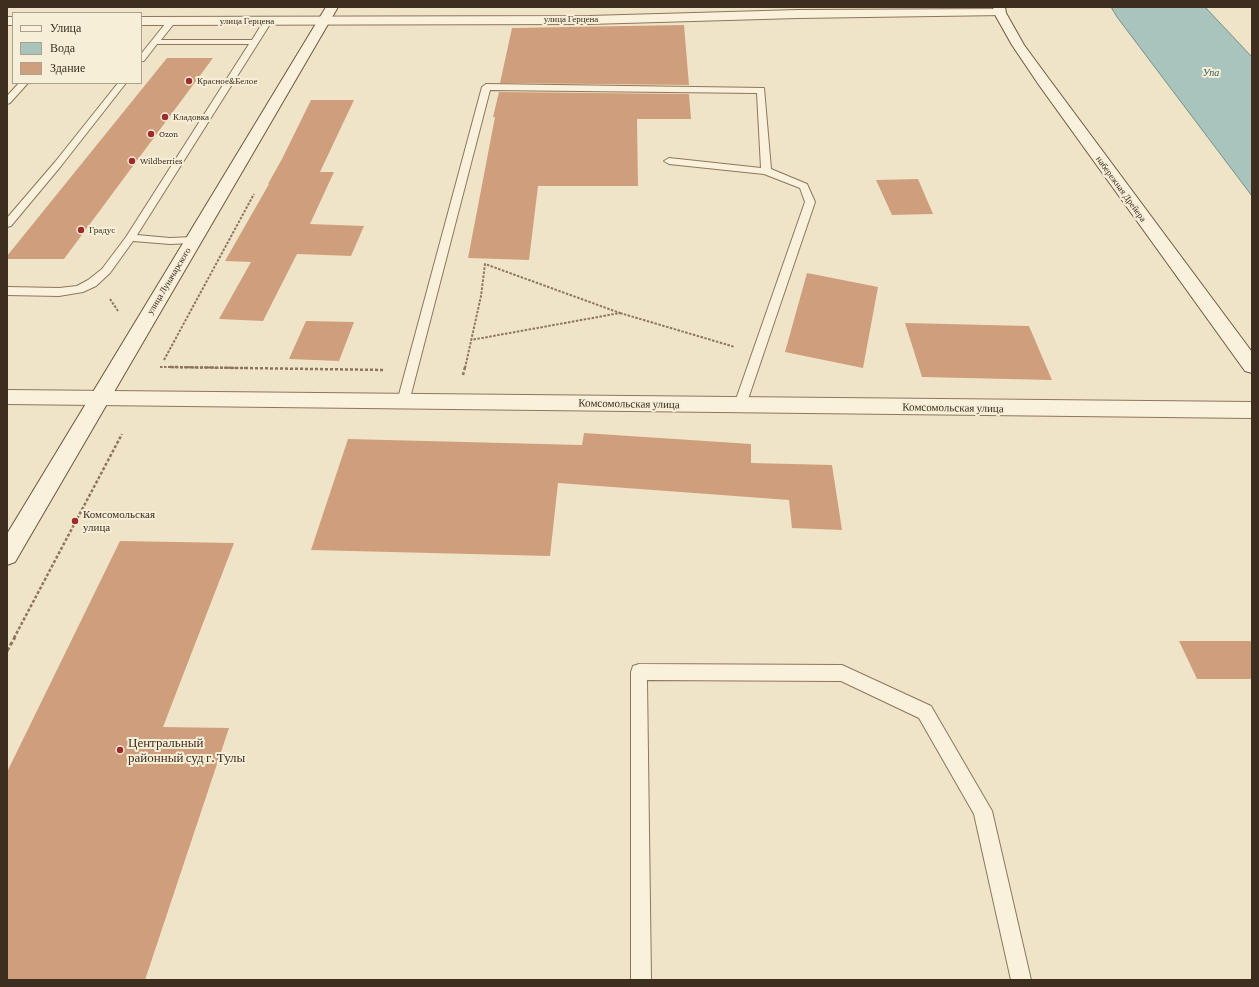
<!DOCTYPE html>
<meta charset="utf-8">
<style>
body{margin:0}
#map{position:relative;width:1259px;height:987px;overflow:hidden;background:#f0e4c8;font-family:"Crimson Pro",serif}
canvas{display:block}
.frame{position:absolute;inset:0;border:8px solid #3d2e20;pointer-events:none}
.legend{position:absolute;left:12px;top:12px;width:130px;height:72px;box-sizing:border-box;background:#f7eed8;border:1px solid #ada18e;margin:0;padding:5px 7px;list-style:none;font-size:12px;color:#3d2e20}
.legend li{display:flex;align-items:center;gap:8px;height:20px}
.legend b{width:20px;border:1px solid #ada18e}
</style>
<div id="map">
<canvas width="1259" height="987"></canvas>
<div class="frame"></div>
<ul class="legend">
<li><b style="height:5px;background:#faf1dc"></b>Улица</li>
<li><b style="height:11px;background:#a9c4bc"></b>Вода</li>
<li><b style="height:11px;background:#cf9f7d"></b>Здание</li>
</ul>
</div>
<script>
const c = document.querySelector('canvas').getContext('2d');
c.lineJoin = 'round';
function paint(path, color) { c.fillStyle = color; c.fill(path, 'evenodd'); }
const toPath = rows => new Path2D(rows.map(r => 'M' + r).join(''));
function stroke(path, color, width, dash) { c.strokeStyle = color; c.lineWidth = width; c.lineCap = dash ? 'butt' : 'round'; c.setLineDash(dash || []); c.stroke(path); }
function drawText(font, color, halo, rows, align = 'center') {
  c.font = font + ' "Crimson Pro",serif'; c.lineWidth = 4; c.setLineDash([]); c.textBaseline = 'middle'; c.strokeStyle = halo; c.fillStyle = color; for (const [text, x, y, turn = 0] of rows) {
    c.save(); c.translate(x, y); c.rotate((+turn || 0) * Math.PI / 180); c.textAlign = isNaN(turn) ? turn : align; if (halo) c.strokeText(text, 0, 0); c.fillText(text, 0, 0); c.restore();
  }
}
const water = toPath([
 [1111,7,1205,7,1252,57,1252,196,1117,17,1111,7]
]);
paint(water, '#a9c4bc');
stroke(water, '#6f938a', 1);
paint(toPath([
 [684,25,689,85,500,83,512,28],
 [167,58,213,58,64,259,7,259,7,256],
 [499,92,689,94,691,119,637,119,638,186,538,186,529,260,468,258,495,117,493,117],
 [311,100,354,100,320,172,334,172,310,224,364,226,351,256,297,254,263,321,219,319,251,262,225,261,269,184,268,184,282,159],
 [918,179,933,214,892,215,876,180],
 [807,273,878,287,863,368,785,352],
 [306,321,354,322,339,361,289,359],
 [905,323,1029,326,1052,380,922,377],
 [584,433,751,444,751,463,832,465,842,530,792,528,789,500,558,483,550,556,311,550,348,439,582,445],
 [120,541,234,543,163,727,229,728,145,980,7,980,7,772],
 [1179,641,1252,641,1252,679,1197,679]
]), '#cf9f7d');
const service = toPath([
 [169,19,172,19,176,21,161,40,252,40,265,19,271,19,272,21,137,235,170,238,193,237,198,240,193,243,170,244,133,241,110,273,96,286,83,292,59,296,7,295,7,287,59,288,77,286,88,280,102,269,126,237,249,44,157,44,144,61,141,61,141,54,169,19],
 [19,83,28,83,10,103,7,104,7,96,19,83],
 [118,83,126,83,61,166,11,226,7,227,7,218,55,162,118,83],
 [486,84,764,88,771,169,807,184,815,202,745,408,740,410,735,408,734,405,805,202,800,188,764,174,669,164,664,161,669,158,761,168,757,93,490,90,409,402,408,405,403,407,398,405,397,402,482,87,486,84],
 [639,664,842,665,931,706,992,811,1031,980,1011,980,974,814,919,718,841,681,647,680,651,980,631,980,631,672,633,666,639,664]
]);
const minor = toPath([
 [1000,9,1004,11,1006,13,1004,15,798,18,589,24,141,25,141,17,589,16,798,10,1000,9],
 [7,17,13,17,13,25,7,25,7,17],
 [7,390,1252,402,1252,418,7,404,7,390]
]);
const secondary = toPath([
 [326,7,338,7,15,562,7,565,7,534,326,7],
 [993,7,1005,7,1006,13,1024,45,1049,79,1252,352,1252,373,1245,371,1039,85,1012,45,994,13,993,7]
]);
stroke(service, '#8d765c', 2);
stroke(minor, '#8d765c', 2);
stroke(secondary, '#6f573f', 2);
stroke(toPath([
 [110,299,118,311],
 [620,313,735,347],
 [164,360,254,194],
 [160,367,245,368],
 [465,368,481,296,485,264,620,313,471,340]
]), '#8d765c', 2, [2.5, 1.5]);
stroke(toPath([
 [170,367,385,370],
 [463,375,465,367],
 [14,638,122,434]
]), '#8d765c', 2.5, [3, 2]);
stroke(toPath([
 [7,651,15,637]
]), '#8d765c', 3, [4, 2.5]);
paint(service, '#faf1dc');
paint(minor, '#faf1dc');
paint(secondary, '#faf1dc');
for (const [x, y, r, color] of [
 [189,81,4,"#9e2a2b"],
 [165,117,4,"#9e2a2b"],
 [151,134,4,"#9e2a2b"],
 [132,161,4,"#9e2a2b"],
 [81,230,4,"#9e2a2b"],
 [75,521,4,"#9e2a2b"],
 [120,750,4,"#9e2a2b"]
]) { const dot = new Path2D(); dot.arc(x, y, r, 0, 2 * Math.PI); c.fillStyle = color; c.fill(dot); stroke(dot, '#f7eed8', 1.5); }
drawText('9px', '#3d2e20', '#f7eed8', [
 ["улица Герцена",571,19],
 ["улица Герцена",247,21],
 ["набережная Дрейера",1121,189,54],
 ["улица Луначарского",169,281,-59]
]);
drawText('9px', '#3d2e20', '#f7eed8', [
 ["Красное&Белое",197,81],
 ["Кладовка",173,117],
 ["Ozon",159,134],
 ["Wildberries",140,161],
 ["Градус",89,230]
], 'left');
drawText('italic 10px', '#2f5d5a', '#f7eed8', [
 ["Упа",1211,73]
]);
drawText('11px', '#3d2e20', '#f7eed8', [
 ["Комсомольская улица",629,404,1],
 ["Комсомольская улица",953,408,1]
]);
drawText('11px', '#3d2e20', '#f7eed8', [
 ["Комсомольская",83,515],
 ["улица",83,528]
], 'left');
drawText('13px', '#3d2e20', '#f7eed8', [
 ["Центральный",128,743],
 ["районный суд г. Тулы",128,758]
], 'left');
</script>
